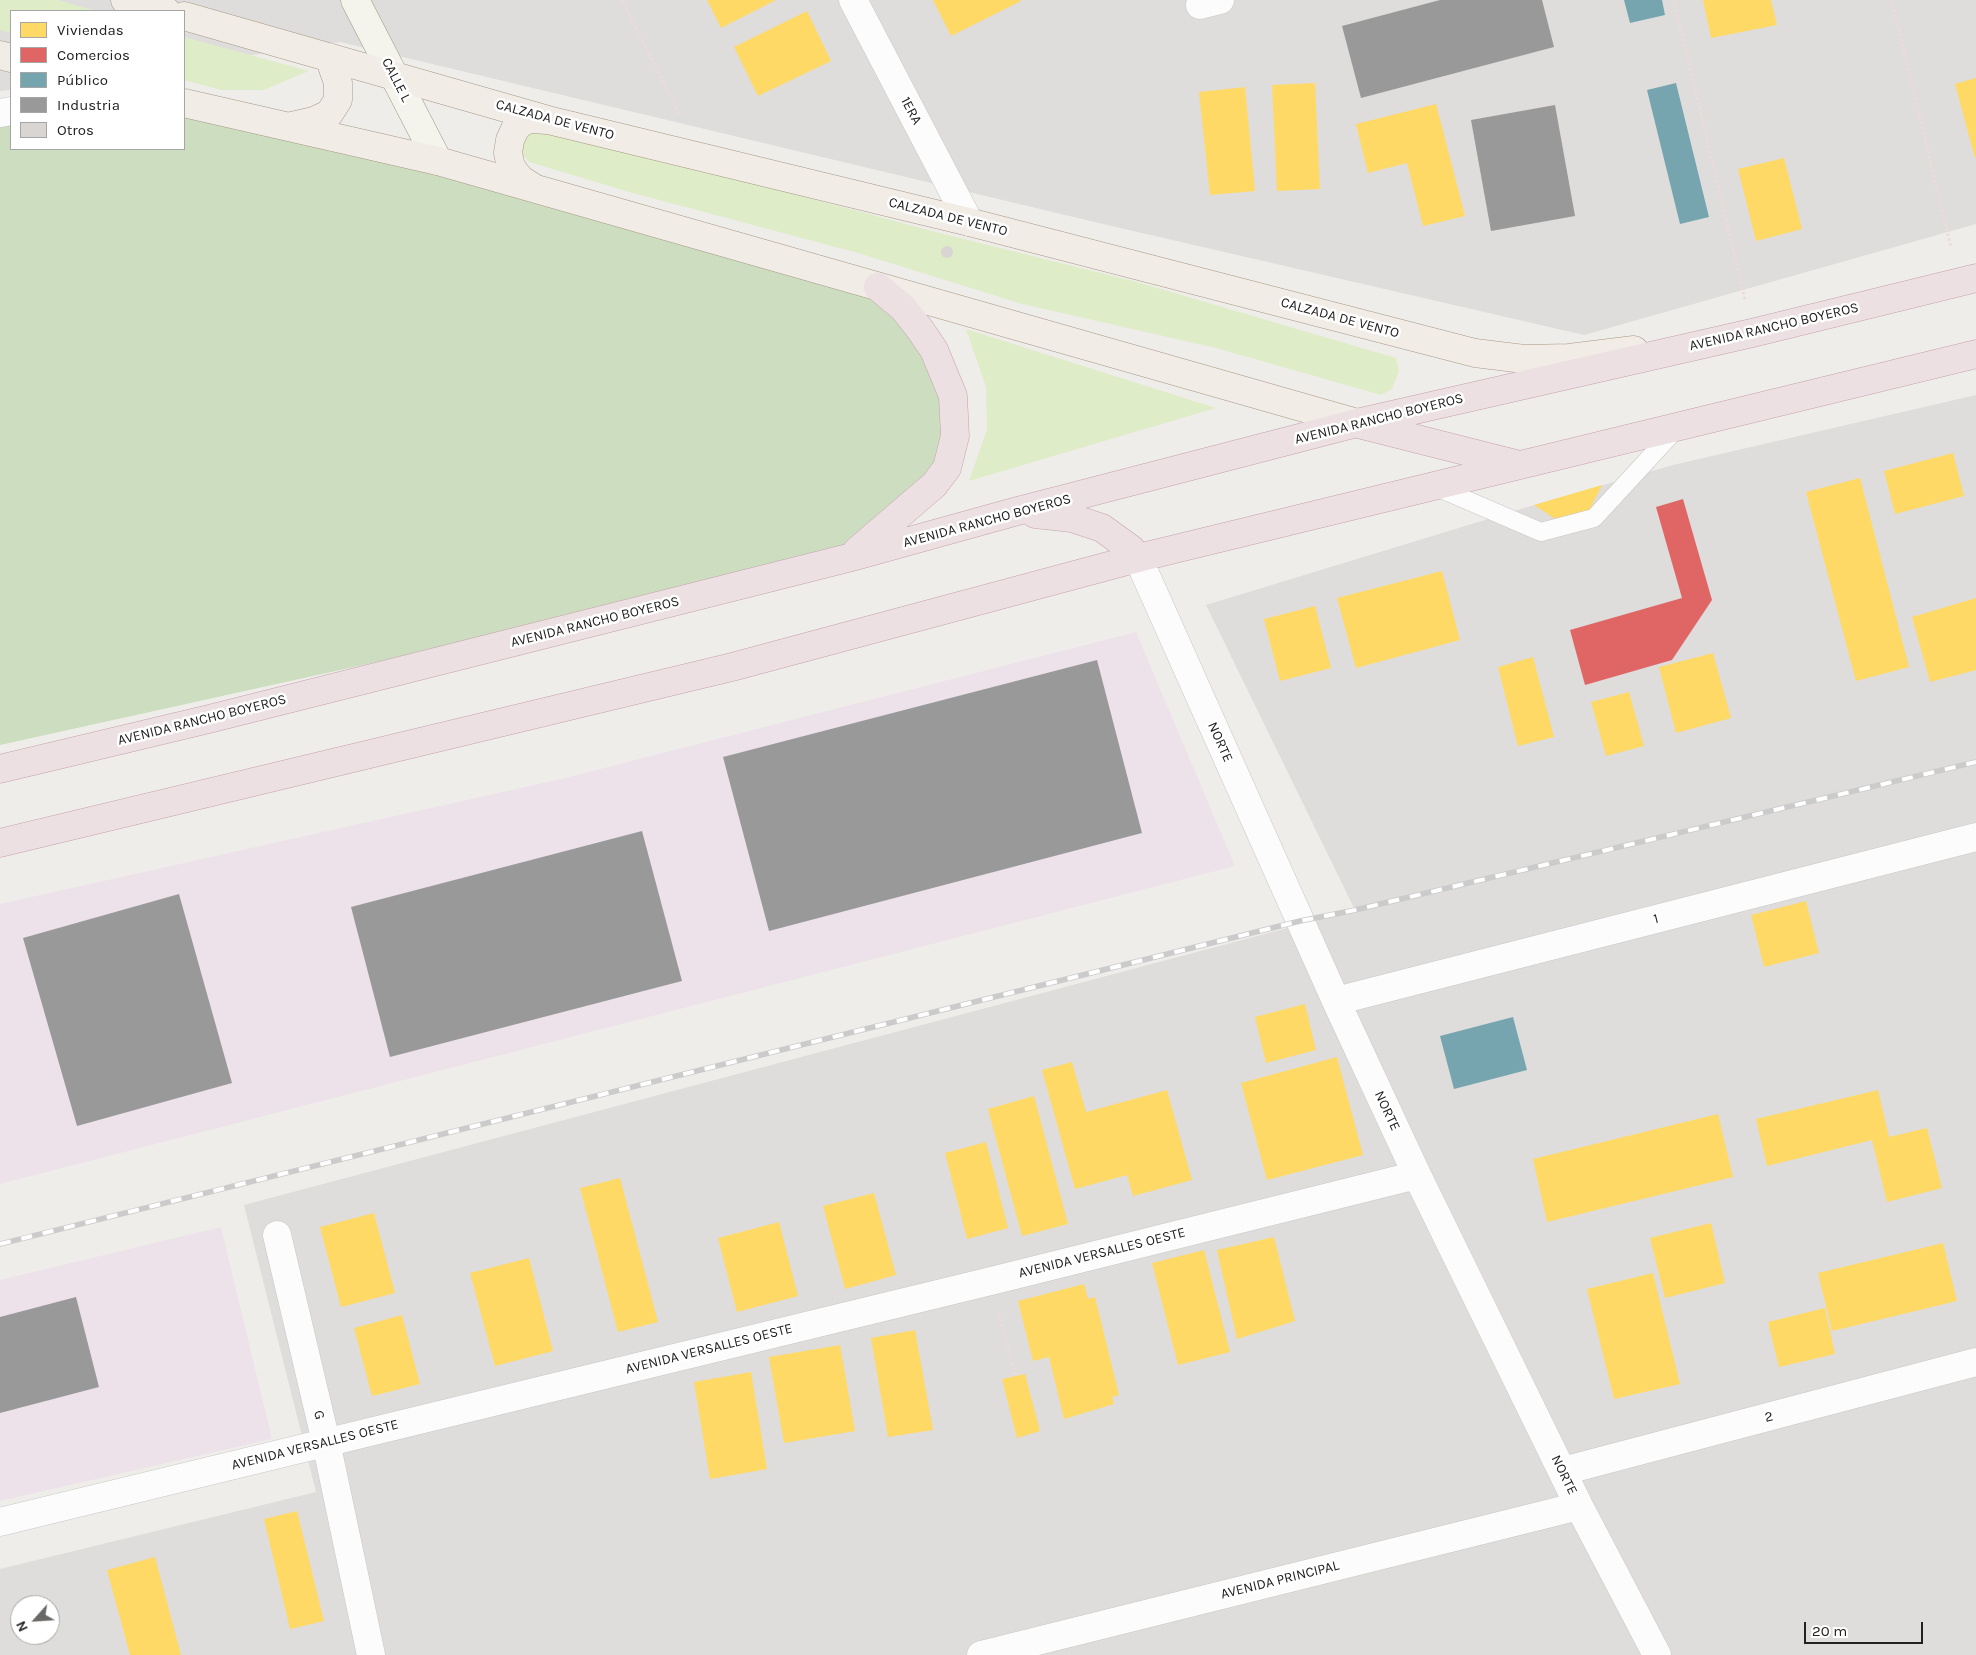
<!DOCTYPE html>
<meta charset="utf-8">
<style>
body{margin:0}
#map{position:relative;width:1976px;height:1655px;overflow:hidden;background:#efedea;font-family:Karla,sans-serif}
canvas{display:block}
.legend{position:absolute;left:10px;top:10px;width:175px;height:140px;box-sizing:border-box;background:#fff;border:1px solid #a6a6a6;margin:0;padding:6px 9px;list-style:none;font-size:15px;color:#212121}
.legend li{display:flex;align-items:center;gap:10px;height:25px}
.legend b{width:25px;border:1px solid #a6a6a6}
.north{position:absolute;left:10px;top:1595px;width:50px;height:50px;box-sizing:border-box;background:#fff;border:1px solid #a6a6a6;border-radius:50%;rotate:244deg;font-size:14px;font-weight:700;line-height:20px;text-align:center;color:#212121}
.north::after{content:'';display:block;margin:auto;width:18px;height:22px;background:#696867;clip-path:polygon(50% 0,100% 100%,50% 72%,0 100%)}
.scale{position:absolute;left:1804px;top:1622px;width:119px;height:22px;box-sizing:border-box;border:2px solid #212121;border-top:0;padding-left:6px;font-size:15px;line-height:18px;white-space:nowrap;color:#212121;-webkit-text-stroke:4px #fff;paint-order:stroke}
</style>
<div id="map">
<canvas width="1976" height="1655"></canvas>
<ul class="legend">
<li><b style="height:14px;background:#ffd966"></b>Viviendas</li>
<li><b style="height:14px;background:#e06666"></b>Comercios</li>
<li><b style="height:14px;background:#76a5af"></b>Público</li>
<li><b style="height:14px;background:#999"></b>Industria</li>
<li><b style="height:14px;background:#d8d5d2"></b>Otros</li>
</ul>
<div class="north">N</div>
<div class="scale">20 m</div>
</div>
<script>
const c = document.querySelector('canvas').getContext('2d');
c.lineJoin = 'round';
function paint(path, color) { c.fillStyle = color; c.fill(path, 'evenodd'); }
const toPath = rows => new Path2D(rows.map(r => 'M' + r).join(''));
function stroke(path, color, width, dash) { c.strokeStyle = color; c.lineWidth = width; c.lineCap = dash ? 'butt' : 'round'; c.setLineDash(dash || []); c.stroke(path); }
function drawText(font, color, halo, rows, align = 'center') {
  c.font = font + ' Karla,sans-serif'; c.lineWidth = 5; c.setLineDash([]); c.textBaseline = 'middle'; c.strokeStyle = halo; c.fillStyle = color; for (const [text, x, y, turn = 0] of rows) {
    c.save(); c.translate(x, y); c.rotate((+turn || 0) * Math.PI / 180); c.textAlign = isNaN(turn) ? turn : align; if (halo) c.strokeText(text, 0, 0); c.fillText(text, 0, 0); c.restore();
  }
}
paint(toPath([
 [0,0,1976,0,1976,224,1584,335,1103,224,340,42,184,65,184,11,11,11,11,90,0,91],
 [1976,395,1976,1655,0,1655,0,1569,316,1492,244,1205,1355,910,1206,605,1534,505,1673,465],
 [20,1605,50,1605,50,1635,20,1635]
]), '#dedddb');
paint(toPath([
 [1136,632,1235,866,0,1184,0,904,561,779],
 [221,1227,272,1439,0,1501,0,1280]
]), '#ede2e9');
paint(toPath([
 [0,0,58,0,96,11,11,11,11,33,0,30],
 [184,37,309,71,264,90,221,90,184,80],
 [536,125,932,231,1137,282,1396,358,1399,371,1392,389,1381,395,1216,348,1022,304,858,253,629,192,529,162,520,151,526,129],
 [966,329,1216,408,969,481,987,429,986,387]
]), '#dfecc8');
paint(toPath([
 [184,103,878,287,926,338,952,452,848,558,0,745,0,113,11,111,11,149,184,149]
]), '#ccdebf');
paint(toPath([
 [707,0,776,0,721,28],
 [933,0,1020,0,1021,1,951,36],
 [1703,0,1771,0,1777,25,1711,38],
 [807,11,831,61,758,96,734,47],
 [1976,78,1976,157,1975,158,1955,84],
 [1315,83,1320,189,1277,191,1272,85],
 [1245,87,1255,191,1210,195,1199,92],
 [1436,104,1465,216,1423,226,1407,163,1368,173,1356,124],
 [1784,158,1802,229,1756,241,1738,169],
 [1953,453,1964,496,1895,514,1884,471],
 [1860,478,1909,667,1856,681,1806,492],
 [1602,485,1589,511,1557,520,1534,505],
 [1442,571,1460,640,1356,668,1337,598],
 [1976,598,1976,670,1930,682,1912,617],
 [1315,606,1331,668,1280,681,1264,619],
 [1713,653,1731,718,1676,733,1659,667],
 [1533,657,1554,737,1518,746,1498,667],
 [1629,692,1644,746,1606,756,1591,702],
 [1806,901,1819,953,1764,967,1751,915],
 [1305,1004,1316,1050,1266,1063,1255,1017],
 [1337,1057,1363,1155,1267,1180,1241,1083],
 [1072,1062,1086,1112,1167,1090,1192,1180,1133,1196,1127,1175,1075,1189,1042,1070],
 [1878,1090,1889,1137,1927,1128,1942,1188,1887,1202,1872,1140,1767,1166,1756,1119],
 [1034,1096,1068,1224,1022,1236,988,1109],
 [1718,1114,1733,1177,1547,1222,1533,1159],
 [986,1142,1008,1228,967,1239,945,1153],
 [620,1178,658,1322,618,1332,580,1188],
 [874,1193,896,1275,845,1289,823,1206],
 [374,1213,395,1293,341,1307,320,1227],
 [779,1222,798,1296,737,1312,718,1238],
 [1711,1223,1725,1283,1665,1298,1650,1238],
 [1274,1237,1295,1321,1237,1339,1217,1250],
 [1943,1243,1957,1301,1832,1331,1818,1273],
 [1204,1250,1230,1352,1178,1365,1152,1263],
 [529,1258,553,1351,495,1366,470,1273],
 [1653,1273,1680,1384,1614,1399,1587,1289],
 [1084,1284,1088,1299,1095,1297,1119,1395,1112,1397,1114,1404,1064,1419,1049,1357,1033,1361,1018,1301],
 [1825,1308,1835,1354,1779,1367,1768,1322],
 [402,1315,420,1384,372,1396,354,1328],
 [915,1330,933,1430,888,1437,871,1338],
 [840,1345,855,1431,784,1443,769,1357],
 [751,1372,767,1469,710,1479,694,1382],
 [1025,1374,1040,1431,1017,1438,1002,1379],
 [297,1511,324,1621,290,1629,264,1519],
 [155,1557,181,1655,130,1655,107,1570]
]), '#ffd966');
paint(toPath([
 [1683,499,1712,600,1672,660,1585,685,1570,630,1682,598,1656,507]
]), '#e06666');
paint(toPath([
 [1624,0,1662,0,1665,15,1630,23],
 [1676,83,1709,217,1680,224,1647,90],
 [1513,1017,1527,1070,1454,1089,1440,1036]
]), '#76a5af');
paint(toPath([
 [1440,0,1542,0,1554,47,1361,98,1342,26],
 [1555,105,1575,216,1491,231,1471,120],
 [1097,660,1142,833,769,931,723,757],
 [642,831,682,981,390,1057,351,907],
 [179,894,232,1083,77,1126,23,938],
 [76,1297,99,1387,0,1413,0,1317]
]), '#999');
paint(toPath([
 '941 252a6 6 0 1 1 12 0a6 6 0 1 1-12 0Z'
]), '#d8d5d2');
const lane = toPath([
 [1434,486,1541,532,1594,518,1678,427]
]);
const street = toPath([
 [853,0,969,222],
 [1200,5,1220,0],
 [0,113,11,111],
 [1138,558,1336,1001,1417,1175,1579,1506,1657,1655],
 [1336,1001,1976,837],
 [277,1235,326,1442,371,1655],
 [1563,1471,1976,1362],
 [0,1522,991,1281,1417,1175],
 [981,1655,1579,1506]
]);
const secondary = toPath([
 [355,0,438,161]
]);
const primary = toPath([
 [125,0,166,11],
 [184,16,548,120,969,222,1475,353,1524,359,1569,358,1634,350],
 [0,55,11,58],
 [184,103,438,161,1357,423],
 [292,126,314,121,329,114,338,100,338,83,329,57],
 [534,188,520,179,511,167,508,153,510,140,515,129,523,121,532,119,547,120]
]);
const highway = toPath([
 [1362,425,1516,464],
 [1035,514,1072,518,1102,528,1131,549,1138,558],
 [857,551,934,485,947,468,955,436,953,396,934,350,919,328,903,308,878,287],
 [0,769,209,719,848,558,1014,512,1357,423,1752,333,1976,278],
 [0,843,732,667,1138,558,1976,354]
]);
stroke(lane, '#c8c7c6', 19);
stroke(street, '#c8c7c6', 29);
stroke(secondary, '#9a9a80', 29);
stroke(primary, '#a69885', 29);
stroke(highway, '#c5a0ae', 29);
stroke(toPath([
 [622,0,680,115],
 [1674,0,1745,300],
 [1892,0,1951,248],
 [999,1314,1015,1376]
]), '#ecdbda', 3, [2.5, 2.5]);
stroke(lane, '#fdfcfc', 18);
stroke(street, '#fdfcfc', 28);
stroke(secondary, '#f5f4ec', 28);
stroke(primary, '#f2ece6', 28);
stroke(highway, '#ece0e3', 28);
const rail = toPath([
 [0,1244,1300,921,1355,910,1976,762]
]);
stroke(rail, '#cbcbcb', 5.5);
stroke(rail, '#fff', 4, [11]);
drawText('14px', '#212121', '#fff', [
 ["CALLE L",396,80,63],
 ["1ERA",911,111,62],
 ["CALZADA DE VENTO",555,120,15],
 ["CALZADA DE VENTO",948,217,14],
 ["CALZADA DE VENTO",1340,318,15],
 ["AVENIDA RANCHO BOYEROS",1774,327,-13],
 ["AVENIDA RANCHO BOYEROS",1379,419,-14],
 ["AVENIDA RANCHO BOYEROS",987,521,-15],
 ["AVENIDA RANCHO BOYEROS",595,622,-14],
 ["AVENIDA RANCHO BOYEROS",202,720,-14],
 ["NORTE",1220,742,66],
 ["1",1656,919,-14],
 ["NORTE",1387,1111,65],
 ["AVENIDA VERSALLES OESTE",1102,1253,-14],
 ["AVENIDA VERSALLES OESTE",709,1349,-14],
 ["G",319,1415,77],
 ["2",1769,1417,-15],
 ["AVENIDA VERSALLES OESTE",315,1445,-14],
 ["NORTE",1564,1475,64],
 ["AVENIDA PRINCIPAL",1280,1580,-14]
]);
</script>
